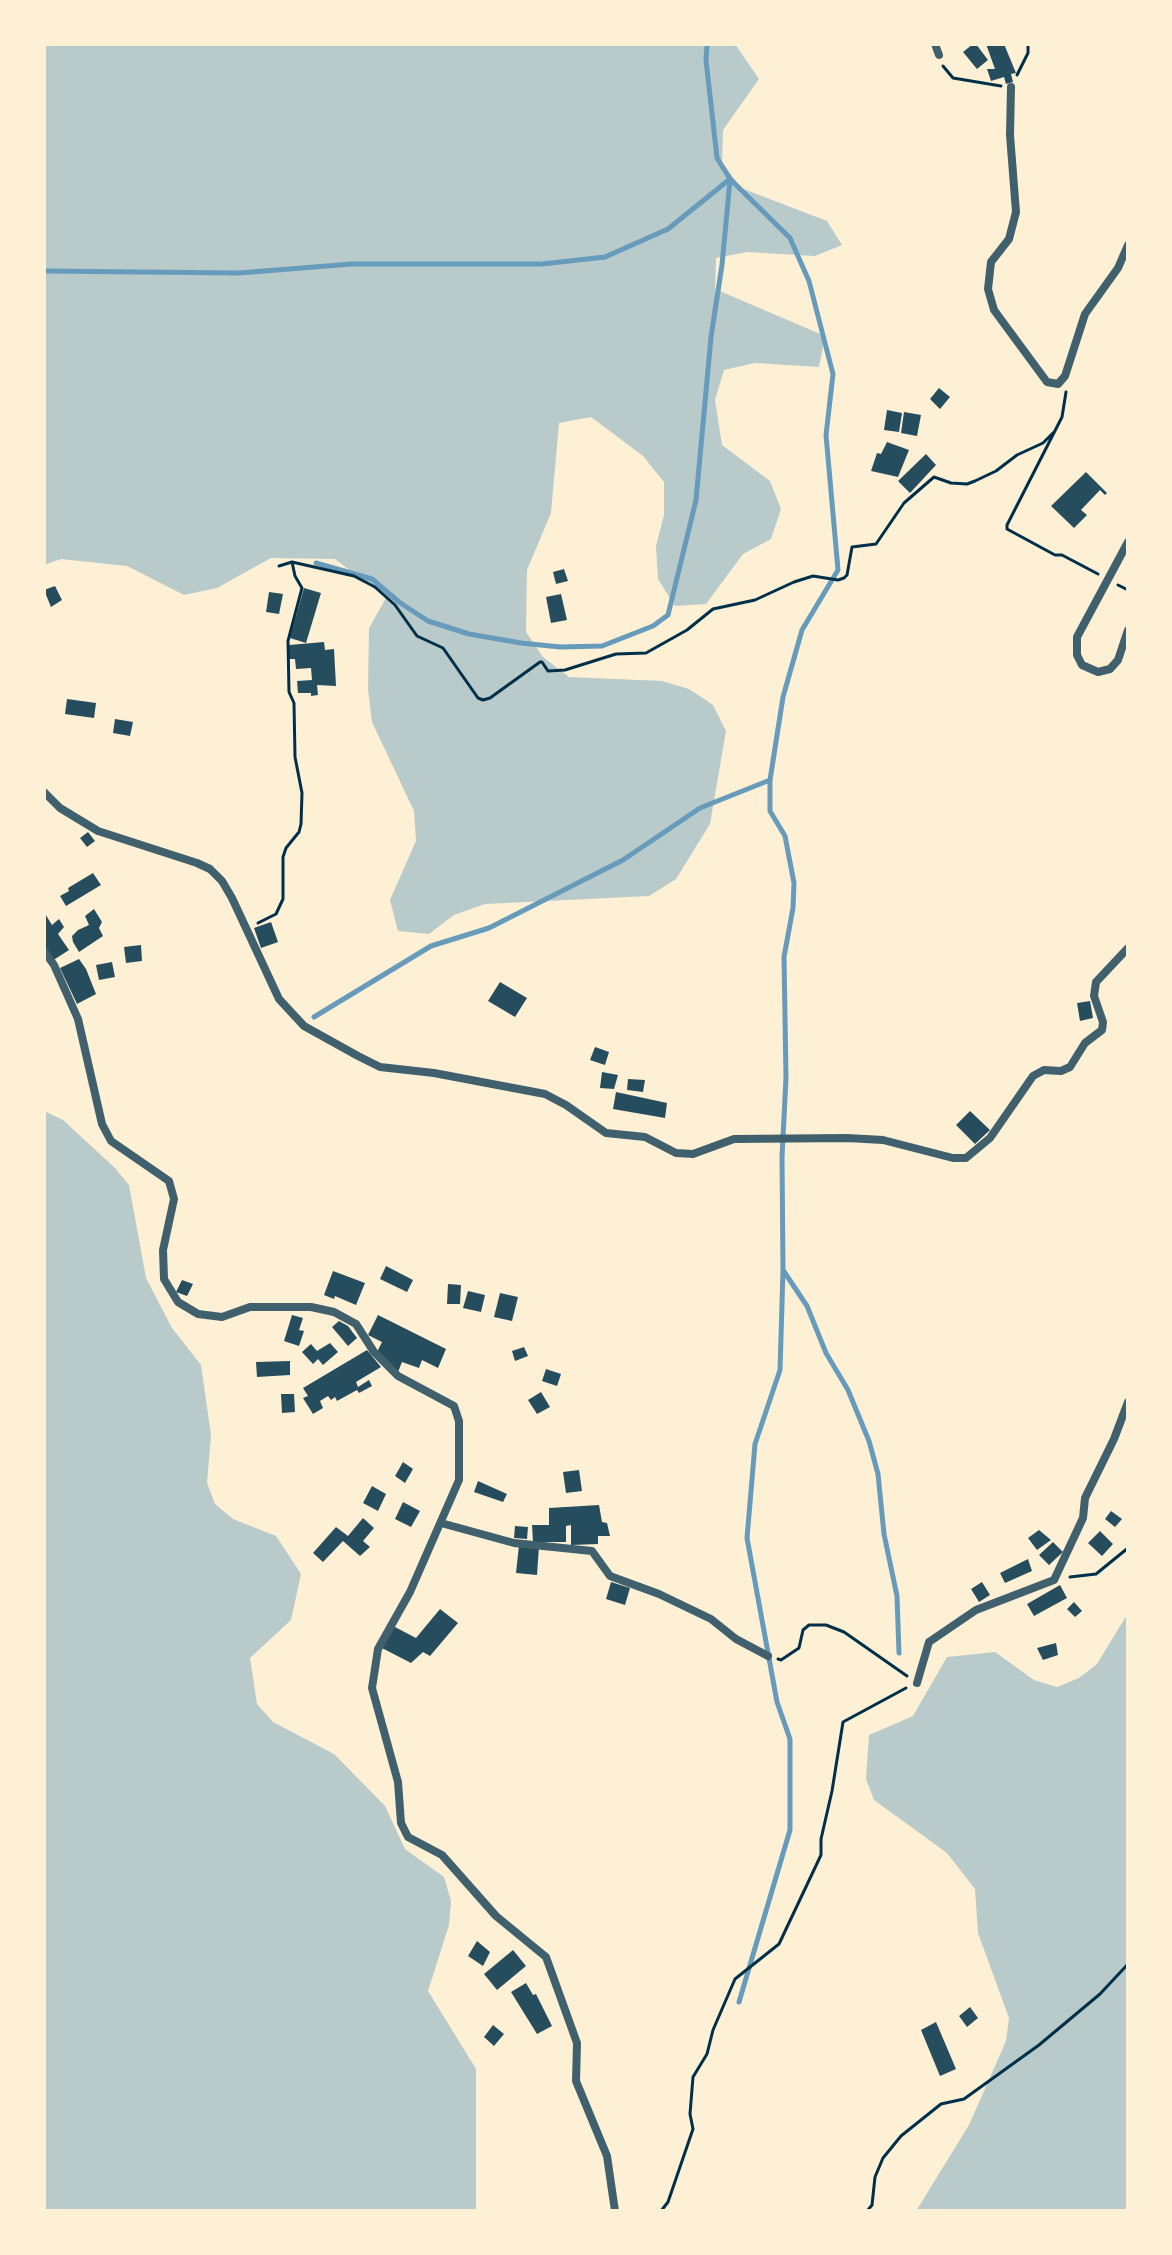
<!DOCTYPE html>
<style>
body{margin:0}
#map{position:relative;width:1172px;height:2255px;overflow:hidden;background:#fdf0d5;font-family:Commissioner,sans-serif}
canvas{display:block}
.frame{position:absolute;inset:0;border:46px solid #fdf0d5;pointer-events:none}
</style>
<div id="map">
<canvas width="1172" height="2255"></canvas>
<div class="frame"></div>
</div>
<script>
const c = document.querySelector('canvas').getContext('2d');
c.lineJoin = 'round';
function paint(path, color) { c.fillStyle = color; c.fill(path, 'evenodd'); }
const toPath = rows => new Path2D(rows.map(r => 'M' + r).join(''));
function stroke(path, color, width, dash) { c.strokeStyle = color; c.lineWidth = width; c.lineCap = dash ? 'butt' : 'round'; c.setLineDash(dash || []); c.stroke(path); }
paint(toPath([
 [44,44,735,44,759,79,723,130,722,162,741,188,827,221,842,245,815,256,747,252,716,258,715,289,825,336,819,367,755,363,724,370,715,400,722,445,770,481,781,509,771,539,743,554,706,604,675,606,658,579,656,546,664,515,664,482,643,456,591,417,559,423,551,513,527,570,526,632,543,657,569,677,662,681,689,689,713,705,726,731,710,824,676,879,649,896,485,904,454,915,429,934,398,931,390,900,416,841,414,811,372,722,368,690,369,628,386,598,335,559,271,558,217,588,184,595,127,566,61,559,44,565],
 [44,1111,63,1120,115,1168,129,1185,146,1278,172,1328,201,1365,211,1435,207,1483,215,1504,233,1519,276,1536,301,1574,291,1620,250,1658,257,1704,273,1722,334,1754,385,1806,405,1849,444,1877,451,1901,449,1925,428,1991,476,2069,476,2211,44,2211],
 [1128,1613,1128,2211,916,2211,969,2125,1006,2041,1009,2018,978,1933,975,1889,947,1853,874,1800,866,1779,869,1735,913,1716,947,1657,995,1652,1034,1680,1057,1687,1079,1678,1097,1664]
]), '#b9caca');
stroke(toPath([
 [707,44,706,60,717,158,730,179,790,238,809,281,833,374,826,435,838,570,802,630,783,697,770,780,770,811,785,836,794,883,793,908,784,957,786,1078,782,1157,783,1270,780,1370,755,1444,747,1538,777,1702,790,1739,790,1830,739,2002],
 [44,271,239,273,352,264,542,264,605,257,668,229,730,179],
 [316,563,372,579,399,602,428,621,469,634,521,643,560,647,602,646,653,626,668,615,696,500,711,337,722,265,730,180],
 [314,1017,431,946,489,928,623,860,700,808,770,780],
 [783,1270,807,1306,826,1353,848,1390,869,1441,878,1474,884,1534,897,1596,899,1653]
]), '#669bbc', 5);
paint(toPath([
 [973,44,976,44,988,60,977,69,963,52],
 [986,44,1004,44,1016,73,1011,74,1013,82,1006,84,1004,77,991,81,987,69,995,69],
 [939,388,950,397,940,409,930,399],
 [887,410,902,413,899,432,884,430],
 [904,412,921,415,917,436,901,433],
 [887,442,909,450,898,477,871,471,877,453,881,454],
 [926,454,936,465,910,493,898,481],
 [1086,472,1107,493,1105,495,1100,490,1081,510,1087,515,1074,528,1051,506],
 [564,569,568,581,556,584,553,572],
 [55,586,62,600,51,607,44,590],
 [304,588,321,593,306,643,290,638],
 [269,592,283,594,279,614,266,612],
 [561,594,567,620,551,623,546,597],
 [324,642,325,650,334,649,336,686,317,685,318,695,311,696,311,693,298,693,297,681,312,680,311,668,296,669,295,659,289,659,289,645],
 [67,699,96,703,94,718,65,714],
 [115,719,133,722,130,736,113,733],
 [88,832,95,841,87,847,80,838],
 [93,873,101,885,66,906,60,896,69,891,68,888],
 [94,909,102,922,99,928,103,936,79,952,73,942,72,936,78,930,89,925,85,916],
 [44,912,52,925,59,919,64,927,58,934,69,950,52,961,44,948],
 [271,922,278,942,261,948,254,928],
 [141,945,142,961,126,963,124,947],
 [79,959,86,969,96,994,77,1004,60,968],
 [112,962,115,977,99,980,96,965],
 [500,982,527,998,515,1017,488,1001],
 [1090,1001,1093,1018,1080,1021,1077,1003],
 [595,1047,609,1052,605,1065,590,1060],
 [602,1072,618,1075,614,1089,600,1088],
 [628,1079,645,1080,643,1092,627,1090],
 [616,1092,667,1103,665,1118,613,1109],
 [970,1111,990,1130,975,1144,956,1125],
 [386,1266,413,1280,407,1292,380,1279],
 [333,1271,365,1283,356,1305,335,1296,334,1299,324,1295],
 [182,1280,193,1284,187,1296,176,1292],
 [448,1284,461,1285,460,1304,447,1304],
 [468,1291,485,1295,481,1312,463,1308],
 [500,1293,518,1297,512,1321,494,1317],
 [292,1315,303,1318,299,1330,304,1331,299,1346,284,1341],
 [378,1315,446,1349,438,1368,422,1360,419,1368,402,1362,398,1372,377,1352,382,1342,368,1335],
 [339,1321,348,1326,357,1338,348,1346,332,1327],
 [330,1343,338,1352,323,1365,318,1359,313,1364,302,1352,311,1344,317,1351],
 [524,1347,528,1356,515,1361,512,1351],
 [367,1350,381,1367,356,1382,358,1387,369,1380,372,1386,359,1393,357,1390,337,1401,335,1397,331,1400,328,1396,320,1401,323,1408,313,1414,303,1398,308,1396,303,1388],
 [290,1361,290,1375,257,1377,256,1362],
 [546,1369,561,1374,557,1386,542,1381],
 [541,1392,550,1407,537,1414,528,1400],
 [281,1394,294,1394,295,1412,282,1413],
 [403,1462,413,1469,405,1483,395,1476],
 [579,1470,582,1491,566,1493,563,1472],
 [478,1481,507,1494,503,1502,474,1492],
 [372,1486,386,1494,378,1511,363,1503],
 [403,1502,420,1511,411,1527,395,1519],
 [599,1505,602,1522,607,1523,610,1536,598,1536,598,1544,571,1545,571,1525,566,1526,566,1542,533,1542,532,1525,549,1525,549,1508],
 [1111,1511,1122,1519,1115,1527,1105,1519],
 [363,1518,374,1528,363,1541,370,1547,360,1556,343,1541,323,1562,313,1553,336,1527,348,1536],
 [515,1526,528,1527,527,1539,514,1538],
 [1039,1530,1051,1540,1037,1550,1028,1538],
 [1100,1531,1113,1544,1102,1556,1088,1543],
 [1053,1542,1063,1552,1049,1565,1039,1555],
 [519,1545,539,1546,537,1575,516,1573],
 [1028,1559,1032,1571,1005,1583,1000,1573],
 [611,1582,630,1588,625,1605,606,1599],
 [982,1582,990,1595,979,1602,971,1589],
 [1060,1585,1067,1598,1034,1616,1027,1604],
 [1074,1602,1082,1611,1075,1617,1067,1609],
 [440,1609,458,1623,430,1656,423,1652,411,1663,382,1648,393,1626,416,1638],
 [1056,1643,1058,1655,1043,1660,1037,1648],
 [477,1941,490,1952,483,1966,468,1956],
 [513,1950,526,1966,497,1990,484,1974],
 [526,1983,533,1995,536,1994,552,2026,537,2034,511,1992],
 [970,2007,978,2018,967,2027,959,2016],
 [936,2022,956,2069,940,2076,921,2030],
 [493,2025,504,2034,494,2046,484,2037]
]), '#264d5e');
stroke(toPath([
 [943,66,953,78,1001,86],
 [1017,75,1028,53,1028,44],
 [1066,392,1062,417,1007,525,1007,529,1055,555,1062,555,1098,574],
 [279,566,292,562],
 [1118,585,1128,590],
 [258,923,276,914,283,899,283,857,286,848,299,832,301,824,302,793,295,757,294,703,289,692,288,641,302,588,295,576,292,562,354,576,375,587,395,605,417,636,443,648,478,698,483,700,490,698,540,662,542,662,548,671,565,670,616,654,646,653,687,630,713,609,755,600,794,582,813,576,838,580,844,578,847,575,852,547,876,544,904,503,934,477,951,483,967,484,975,481,996,471,1017,455,1043,443,1054,432],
 [1070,1577,1096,1574,1128,1548],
 [778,1659,781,1660,799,1648,803,1630,809,1625,826,1625,844,1632,907,1676],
 [661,2211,668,2202,693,2129,690,2114,693,2077,707,2054,713,2030,735,1979,779,1944,821,1855,821,1839,832,1791,843,1722,906,1688],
 [867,2211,872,2205,875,2177,883,2158,901,2136,941,2104,964,2099,1039,2045,1100,1994,1128,1964]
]), '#003049', 3);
stroke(toPath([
 [935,44,939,55],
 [1011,87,1010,135,1016,212,1009,239,991,262,988,289,994,310,1047,382,1058,384,1065,376,1085,314,1118,268,1128,245],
 [1128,542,1077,637,1077,655,1082,665,1098,672,1110,669,1118,660,1128,630],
 [44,792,60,808,98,831,197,863,210,869,222,881,232,898,279,999,304,1026,358,1056,380,1067,434,1073,545,1094,566,1105,606,1133,645,1137,676,1153,693,1154,734,1139,847,1138,883,1140,953,1158,966,1158,990,1138,1033,1076,1044,1070,1061,1071,1070,1067,1085,1043,1102,1030,1103,1022,1094,996,1096,982,1128,948],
 [44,951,54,965,78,1019,102,1124,111,1141,169,1181,174,1199,163,1250,164,1279,178,1302,198,1314,222,1317,250,1307,311,1307,334,1312,356,1324,374,1352,398,1376,454,1406,459,1421,459,1480,410,1592,378,1649,372,1688,398,1782,401,1823,408,1837,442,1855,496,1916,546,1957,577,2043,576,2081,607,2156,615,2211],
 [441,1523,514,1543,592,1551,610,1576,659,1594,711,1619,736,1639,768,1656],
 [917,1683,929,1642,976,1610,1054,1580,1083,1518,1085,1498,1114,1439,1128,1402]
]), '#3f606c', 8);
</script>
